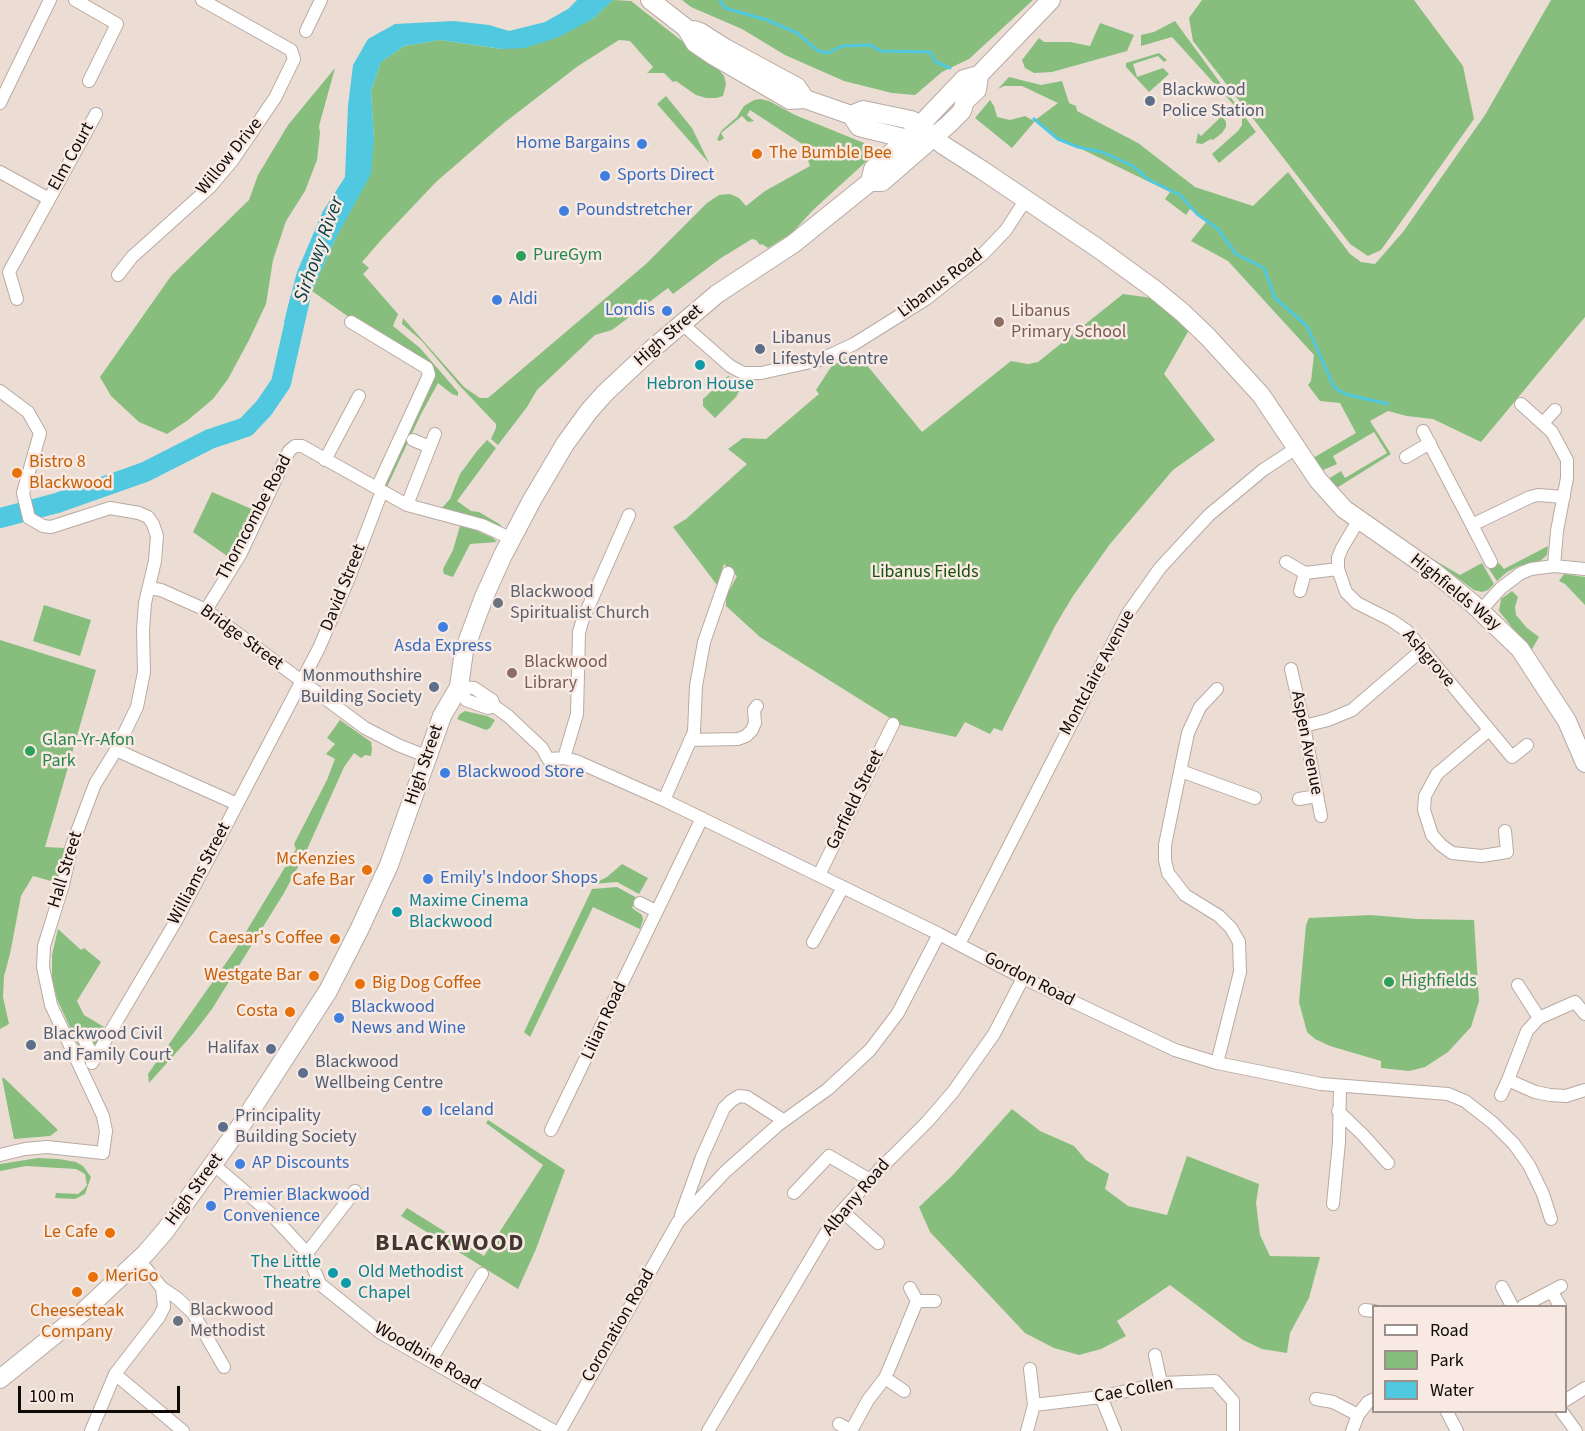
<!DOCTYPE html>
<style>
body{margin:0}
#map{position:relative;width:1585px;height:1431px;overflow:hidden;background:#ebdcd4;font-family:"Source Sans 3",sans-serif}
canvas{display:block}
.legend{position:absolute;left:1372px;top:1305px;width:195px;height:108px;box-sizing:border-box;background:#f8e9e2;border:2px solid #9b908b;margin:0;padding:8px 10px;list-style:none;font-size:18px;color:#0f0b08}
.legend li{display:flex;align-items:center;gap:12px;height:30px}
.legend b{width:30px;border:2px solid #9b908b}
.scale{position:absolute;left:18px;top:1386px;width:162px;height:27px;box-sizing:border-box;border:3px solid #0f0b08;border-top:0;padding-left:8px;font-size:18px;line-height:21px;white-space:nowrap;color:#0f0b08;-webkit-text-stroke:4px #f8e9e2;paint-order:stroke}
</style>
<div id="map">
<canvas width="1585" height="1431"></canvas>
<ul class="legend">
<li><b style="height:8px;background:#fff"></b>Road</li>
<li><b style="height:16px;background:#87be7d"></b>Park</li>
<li><b style="height:16px;background:#50c8df"></b>Water</li>
</ul>
<div class="scale">100 m</div>
</div>
<script>
const c = document.querySelector('canvas').getContext('2d');
c.lineJoin = 'round';
function paint(path, color) { c.fillStyle = color; c.fill(path, 'evenodd'); }
const toPath = rows => new Path2D(rows.map(r => 'M' + r).join(''));
function stroke(path, color, width, dash) { c.strokeStyle = color; c.lineWidth = width; c.lineCap = dash ? 'butt' : 'round'; c.setLineDash(dash || []); c.stroke(path); }
function drawText(font, color, halo, rows, align = 'center') {
  c.font = font + ' "Source Sans 3",sans-serif'; c.lineWidth = 5; c.setLineDash([]); c.textBaseline = 'middle'; c.strokeStyle = halo; c.fillStyle = color; for (const [text, x, y, turn = 0] of rows) {
    c.save(); c.translate(x, y); c.rotate((+turn || 0) * Math.PI / 180); c.textAlign = isNaN(turn) ? turn : align; if (halo) c.strokeText(text, 0, 0); c.fillText(text, 0, 0); c.restore();
  }
}
paint(toPath([
 [613,0,631,1,719,70,724,76,726,84,723,96,716,98,706,98,696,95,676,81,673,82,664,73,647,73,653,67,630,41,619,40,578,66,504,123,436,182,382,239,362,262,369,268,363,274,398,314,393,326,420,348,458,392,458,396,452,394,438,383,421,414,387,487,384,485,432,376,312,291,336,238,374,140,371,91,381,62,404,46,440,40,502,49,594,18],
 [682,0,1033,0,969,59,942,72,915,95,892,93,844,81,785,55,742,29,691,7],
 [1202,0,1414,0,1463,66,1474,119,1381,250,1368,256,1350,244,1193,41,1189,18],
 [1551,0,1585,0,1585,317,1481,442,1433,419,1407,416,1388,411,1370,421,1391,454,1335,489,1329,481,1330,478,1341,471,1345,478,1387,453,1374,432,1333,456,1337,464,1321,471,1313,458,1356,433,1340,403,1320,401,1308,385,1311,381,1314,355,1228,261,1191,241,1207,221,1190,209,1186,215,1165,199,1170,192,1067,142,1058,140,1035,121,1012,148,975,118,990,100,994,106,997,117,1010,120,1025,116,1034,121,1058,103,1022,86,1004,86,998,89,1009,77,1041,85,1062,81,1069,103,1076,106,1077,111,1138,143,1195,187,1253,206,1288,172,1350,254,1361,262,1375,264,1403,232,1485,115],
 [1175,21,1256,132,1219,163,1212,154,1238,131,1242,125,1242,114,1172,37,1141,46,1141,35,1154,32],
 [1100,23,1134,35,1127,51,1052,72,1034,73,1025,68,1022,60,1039,38,1044,42,1070,42,1090,46],
 [1159,53,1167,60,1164,62,1158,56,1133,64,1137,77,1163,68,1169,74,1149,92,1126,67,1126,63],
 [335,68,319,126,320,133,317,160,305,191,286,221,273,260,266,304,249,340,228,379,213,399,188,420,167,434,139,422,111,396,100,377,171,276,249,200,258,175,288,125],
 [666,96,692,128,709,163,657,104],
 [760,99,769,101,795,115,864,143,870,153,869,159,813,210,792,233,768,248,762,244,760,245,756,240,752,239,721,258,673,294,668,288,612,330,595,335,537,390,527,407,498,445,491,439,496,428,496,424,459,385,421,340,402,324,403,318,464,387,480,398,488,398,646,264,707,203,719,195,730,194,739,198,746,206,765,191,810,166,802,144,750,110,747,115,754,121,748,122,742,116,721,133,724,138,720,141,717,140,721,131,737,117,744,106,754,100],
 [1222,116,1226,122,1226,127,1222,133,1213,140,1211,139,1202,144,1196,143,1198,133,1201,136],
 [1123,294,1152,298,1189,330,1164,374,1215,440,1173,470,1110,544,1073,596,1055,626,1002,731,994,728,990,734,965,722,956,737,901,725,760,637,726,606,726,596,737,576,724,564,717,585,673,527,686,519,747,464,728,449,743,438,766,439,819,394,816,390,831,367,842,360,851,356,861,358,922,432,1011,361,1028,364,1038,362],
 [728,376,743,383,736,397,715,418,703,406,703,399],
 [487,440,496,448,457,501,471,511,479,512,501,525,499,529,484,520,442,508,450,499,460,474,477,451],
 [212,492,254,510,230,558,193,532],
 [460,526,475,530,493,538,497,542,470,544,453,577,444,574,443,569,453,550],
 [1548,546,1547,555,1540,561,1519,566,1507,572,1497,581,1489,569,1499,563,1504,569],
 [1429,557,1460,575,1482,563,1494,584,1488,590,1482,592,1474,590],
 [1564,574,1585,577,1585,605,1565,584,1559,581],
 [1512,591,1518,597,1515,607,1516,615,1527,628,1539,637,1531,651,1499,611,1501,599],
 [44,605,91,620,80,656,33,641],
 [0,640,96,670,45,847,65,848,58,883,33,876,21,896,10,954,4,976,3,997,9,1024,0,1029],
 [465,711,487,716,495,720,490,728,486,730,457,719,460,714],
 [340,720,371,742,372,749,371,756,365,755,361,758,354,753,344,767,305,854,284,893,212,1009,192,1035,149,1083,148,1074,235,950,296,849,294,844,327,780,335,759,326,754,335,744,327,738],
 [622,864,648,878,639,894,617,882,593,884,607,877],
 [617,887,637,898,632,908,642,915,643,920,640,929,593,907,530,1037,524,1032,592,889],
 [1371,915,1417,919,1474,920,1479,1001,1471,1027,1448,1052,1425,1067,1409,1071,1381,1068,1381,1061,1330,1046,1315,1039,1307,1032,1299,1002,1306,925,1309,918],
 [58,929,81,950,84,948,101,962,77,1001,84,1015,104,1027,98,1045,94,1046,86,1062,57,999,52,978,52,955],
 [2,1078,4,1078,58,1130,50,1136,14,1139],
 [1012,1109,1040,1131,1074,1146,1086,1160,1109,1174,1105,1189,1128,1206,1167,1215,1187,1156,1259,1184,1256,1203,1260,1235,1270,1256,1320,1257,1309,1298,1290,1333,1287,1353,1262,1349,1243,1340,1170,1285,1117,1321,1126,1336,1101,1349,1079,1355,1054,1348,1025,1333,930,1232,919,1207,952,1176],
 [488,1120,565,1170,536,1249,518,1289,401,1216,407,1208,484,1256,543,1165,486,1123],
 [38,1158,59,1159,76,1162,83,1166,91,1177,85,1194,75,1199,55,1198,56,1193,78,1194,84,1189,87,1185,85,1174,76,1169,26,1166,0,1171,0,1164]
]), '#87be7d');
paint(toPath([
 [577,0,613,0,594,18,559,37,525,48,502,49,440,40,404,46,381,62,371,91,374,140,371,174,336,238,312,291,303,325,284,322,297,272,323,211,345,177,348,106,353,65,368,39,395,24,454,21,489,25,509,31,545,22,568,9]
]), '#50c8df');
stroke(toPath([
 [720,0,725,8,767,20,797,33,818,51,828,53,842,46,871,45,880,51,930,52,936,62,950,68],
 [1034,119,1058,139,1078,147,1102,152,1133,166,1149,180,1180,195,1197,214,1218,229,1236,254,1264,268,1275,298,1307,326,1334,387,1345,394,1388,404]
]), '#50c8df', 3);
stroke(toPath([
 [0,518,57,503,145,472,210,439,246,427,264,408,281,383,300,299]
]), '#50c8df', 20);
const street = toPath([
 [75,0,117,24,89,81],
 [306,31,321,0],
 [0,103,50,0],
 [0,172,49,199],
 [118,275,132,257,210,187,232,161,275,98,294,59,291,50,202,0],
 [17,299,9,272,96,114],
 [351,322,427,368,429,375,377,488],
 [681,323,730,366,743,373,761,373,820,360,854,344,926,299,983,254,1006,230,1026,199],
 [0,391,28,412,40,433,23,493,29,518,43,526,51,527,110,508,139,513,148,517,153,524,157,536,155,561,145,603,143,630,144,672,137,707,116,750,95,784,72,845,63,885,44,946,43,967,51,1005,103,1116,106,1131,103,1153,47,1147,25,1149,0,1155],
 [1521,404,1552,432,1567,460,1567,478,1557,531,1554,566],
 [1543,423,1555,410],
 [1423,431,1472,525,1530,497,1538,495,1564,497],
 [413,440,430,447],
 [1406,457,1430,443],
 [325,460,359,396],
 [407,505,435,434],
 [1358,521,1342,548,1338,558,1338,569,1346,592,1357,603,1391,620,1407,631,1512,757,1527,745],
 [1472,525,1491,562],
 [1286,562,1305,573,1338,569],
 [149,588,161,590,206,610,365,728,398,745,428,757],
 [1300,591,1305,573],
 [206,610,241,553,289,451,295,446,302,446,407,505,482,525,512,539],
 [1481,610,1501,588,1521,573,1531,569,1554,566,1585,569],
 [1291,669,1304,726,1321,816],
 [459,687,474,688,492,700,494,706,508,716,542,748,548,759,564,758,576,761,664,800,939,934,1023,978,1175,1050,1217,1063,1321,1084,1448,1094,1465,1101,1493,1123,1514,1144,1529,1165,1543,1194,1551,1219],
 [459,687,466,700,488,708,494,706],
 [1304,726,1328,720,1352,710,1423,649],
 [1488,731,1437,774,1425,796,1424,810,1432,835,1441,845,1452,853,1482,856,1507,852,1505,831],
 [690,740,738,739,746,736,752,730,755,723,754,710,757,706],
 [116,750,237,804],
 [564,758,577,714,579,632,583,619,629,515],
 [1181,771,1255,798],
 [1299,799,1317,796],
 [664,800,694,732,696,686,704,642,728,573],
 [819,875,893,724],
 [640,903,656,911],
 [813,942,843,887],
 [959,944,1128,613,1160,568,1209,515,1263,470,1295,449],
 [1518,985,1539,1018],
 [1585,1014,1575,1002,1539,1018,1527,1031,1508,1080,1535,1092,1550,1095,1566,1096,1585,1090],
 [84,1039,90,1051,97,1055],
 [92,1063,176,921,319,648,349,578,382,491],
 [1217,1063,1240,972,1239,942,1231,928,1219,916,1185,895,1168,873,1165,860,1165,845,1188,733,1200,707,1217,689],
 [1501,1095,1508,1080],
 [1338,1111,1363,1135,1388,1163],
 [551,1130,702,818],
 [214,1165,270,1213,307,1253,320,1284,381,1333,554,1431],
 [794,1193,829,1156,870,1180],
 [1333,1204,1339,1142,1340,1086],
 [842,1211,878,1243],
 [681,1215,702,1157,724,1108,731,1101,739,1096,747,1097,783,1120],
 [307,1253,355,1191],
 [1502,1287,1512,1306],
 [162,1288,177,1298,193,1313,224,1367],
 [1552,1292,1560,1306],
 [917,1301,935,1301],
 [1523,1306,1561,1286],
 [1365,1310,1374,1311],
 [1155,1355,1161,1383],
 [431,1360,482,1274],
 [115,1374,183,1431],
 [885,1378,904,1391],
 [1101,1397,1115,1431],
 [1316,1399,1333,1402,1358,1415],
 [1566,1400,1585,1388],
 [1034,1405,1101,1397,1161,1383,1215,1381,1233,1401,1233,1431],
 [1447,1412,1457,1431],
 [1562,1412,1576,1431],
 [839,1424,850,1430],
 [91,1431,115,1374,159,1317,164,1307,162,1288,139,1260],
 [560,1431,678,1222,726,1171,778,1125,828,1089,870,1050,898,1013,939,934],
 [708,1431,833,1221,878,1171,927,1122,953,1092,994,1034,1023,978],
 [851,1431,868,1400,885,1378,891,1364,917,1301,910,1288],
 [1027,1431,1034,1405,1030,1369],
 [1352,1431,1358,1415,1368,1402,1374,1399]
]);
const secondary = toPath([
 [650,0,686,28,695,43,714,56,790,100,805,99,851,115,859,127,916,141],
 [694,30,700,32,725,48,797,87,805,99],
 [851,115,863,110,911,120,919,124,943,145,982,170,1099,249,1154,289,1183,313,1208,337,1261,395,1318,480,1344,509,1434,572,1472,603,1520,649,1567,721,1585,763],
 [870,182,882,182,950,123,962,111,965,101,977,90,979,75],
 [0,1379,83,1312,146,1253,165,1231,244,1121,328,991,360,928,389,865,442,716,459,687,464,651,484,597,503,555,532,500,565,444,589,411,605,393,651,350,717,294,793,244,870,182,873,169,907,139,964,79,979,75,1051,0]
]);
stroke(street, '#b9aaa3', 14);
stroke(secondary, '#b9aaa3', 20);
stroke(street, '#fff', 12);
stroke(secondary, '#fff', 18);
for (const [x, y, r, color] of [
 [1150,101,6,"#5c6f8a"],
 [642,144,6,"#3f7fe0"],
 [757,154,6,"#e8710a"],
 [605,176,6,"#3f7fe0"],
 [564,211,6,"#3f7fe0"],
 [521,256,6,"#2e9e5b"],
 [497,300,6,"#3f7fe0"],
 [667,311,6,"#3f7fe0"],
 [999,322,6,"#8d6e63"],
 [760,349,6,"#5c6f8a"],
 [700,365,6,"#0f9aa8"],
 [17,473,6,"#e8710a"],
 [498,603,6,"#6b7280"],
 [443,627,6,"#3f7fe0"],
 [512,673,6,"#8d6e63"],
 [434,687,6,"#5c6f8a"],
 [30,751,6,"#2e9e5b"],
 [445,773,6,"#3f7fe0"],
 [367,870,6,"#e8710a"],
 [428,879,6,"#3f7fe0"],
 [397,912,6,"#0f9aa8"],
 [335,939,6,"#e8710a"],
 [314,976,6,"#e8710a"],
 [1389,982,6,"#2e9e5b"],
 [360,984,6,"#e8710a"],
 [290,1012,6,"#e8710a"],
 [339,1018,6,"#3f7fe0"],
 [31,1045,6,"#5c6f8a"],
 [271,1049,6,"#5c6f8a"],
 [303,1073,6,"#5c6f8a"],
 [427,1111,6,"#3f7fe0"],
 [223,1127,6,"#5c6f8a"],
 [240,1164,6,"#3f7fe0"],
 [211,1206,6,"#3f7fe0"],
 [110,1233,6,"#e8710a"],
 [333,1273,6,"#0f9aa8"],
 [93,1277,6,"#e8710a"],
 [346,1283,6,"#0f9aa8"],
 [77,1292,6,"#e8710a"],
 [178,1321,6,"#6b7280"]
]) { const dot = new Path2D(); dot.arc(x, y, r, 0, 2 * Math.PI); c.fillStyle = color; c.fill(dot); stroke(dot, '#f8e9e2', 2); }
drawText('18px', '#4e5e75', '#f8e9e2', [
 ["Blackwood",1162,91],
 ["Police Station",1162,112],
 ["Libanus",772,339],
 ["Lifestyle Centre",772,360],
 ["Monmouthshire",422,677,"right"],
 ["Building Society",422,698,"right"],
 ["Blackwood Civil",43,1035],
 ["and Family Court",43,1056],
 ["Halifax",259,1049,"right"],
 ["Blackwood",315,1063],
 ["Wellbeing Centre",315,1084],
 ["Principality",235,1117],
 ["Building Society",235,1138]
], 'left');
drawText('18px', '#366cbe', '#f8e9e2', [
 ["Home Bargains",630,144,"right"],
 ["Sports Direct",617,176],
 ["Poundstretcher",576,211],
 ["Aldi",509,300],
 ["Londis",655,311,"right"],
 ["Asda Express",443,647,"center"],
 ["Blackwood Store",457,773],
 ["Emily's Indoor Shops",440,879],
 ["Blackwood",351,1008],
 ["News and Wine",351,1029],
 ["Iceland",439,1111],
 ["AP Discounts",252,1164],
 ["Premier Blackwood",223,1196],
 ["Convenience",223,1217]
], 'left');
drawText('18px', '#c56008', '#f8e9e2', [
 ["The Bumble Bee",769,154,"left"],
 ["Bistro 8",29,463,"left"],
 ["Blackwood",29,484,"left"],
 ["McKenzies",355,860],
 ["Cafe Bar",355,881],
 ["Caesar's Coffee",323,939],
 ["Westgate Bar",302,976],
 ["Big Dog Coffee",372,984,"left"],
 ["Costa",278,1012],
 ["Le Cafe",98,1233],
 ["MeriGo",105,1277,"left"],
 ["Cheesesteak",77,1312,"center"],
 ["Company",77,1333,"center"]
], 'right');
drawText('18px', '#0f0b08', '#f8e9e2', [
 ["Elm Court",72,157,-61],
 ["Willow Drive",230,157,-51],
 ["Libanus Road",941,284,-37],
 ["High Street",669,336,-41],
 ["Thorncombe Road",255,518,-62],
 ["David Street",344,588,-68],
 ["Highfields Way",1455,593,39],
 ["Bridge Street",241,638,36],
 ["Ashgrove",1428,659,49],
 ["Montclaire Avenue",1098,673,-62],
 ["Aspen Avenue",1306,743,79],
 ["High Street",425,765,-71],
 ["Garfield Street",856,800,-64],
 ["Hall Street",66,870,-73],
 ["Williams Street",200,874,-62],
 ["Gordon Road",1029,980,27],
 ["Lilian Road",605,1021,-65],
 ["High Street",195,1190,-54],
 ["Albany Road",857,1198,-50],
 ["Coronation Road",619,1326,-60],
 ["Woodbine Road",427,1357,30],
 ["Cae Collen",1134,1391,-10]
]);
drawText('18px', '#27864d', '#f8e9e2', [
 ["PureGym",533,256],
 ["Glan-Yr-Afon",42,741],
 ["Park",42,762],
 ["Highfields",1401,982]
], 'left');
drawText('18px', '#785e54', '#f8e9e2', [
 ["Libanus",1011,312],
 ["Primary School",1011,333],
 ["Blackwood",524,663],
 ["Library",524,684]
], 'left');
drawText('18px', '#0d838f', '#f8e9e2', [
 ["Hebron House",700,385,"center"],
 ["Maxime Cinema",409,902],
 ["Blackwood",409,923],
 ["The Little",321,1263,"right"],
 ["Theatre",321,1284,"right"],
 ["Old Methodist",358,1273],
 ["Chapel",358,1294]
], 'left');
drawText('18px', '#18500d', '#f8e9e2', [
 ["Libanus Fields",925,573]
]);
drawText('18px', '#5b616d', '#f8e9e2', [
 ["Blackwood",510,593],
 ["Spiritualist Church",510,614],
 ["Blackwood",190,1311],
 ["Methodist",190,1332]
], 'left');
drawText('italic 20px', '#08404a', '#f8e9e2', [
 ["Sirhowy River",320,250,-70]
]);
c.letterSpacing = '1.5px';
drawText('bold 24px', '#423630', '#f8e9e2', [
 ["BLACKWOOD",450,1245]
]);
c.letterSpacing = '0px';
</script>
